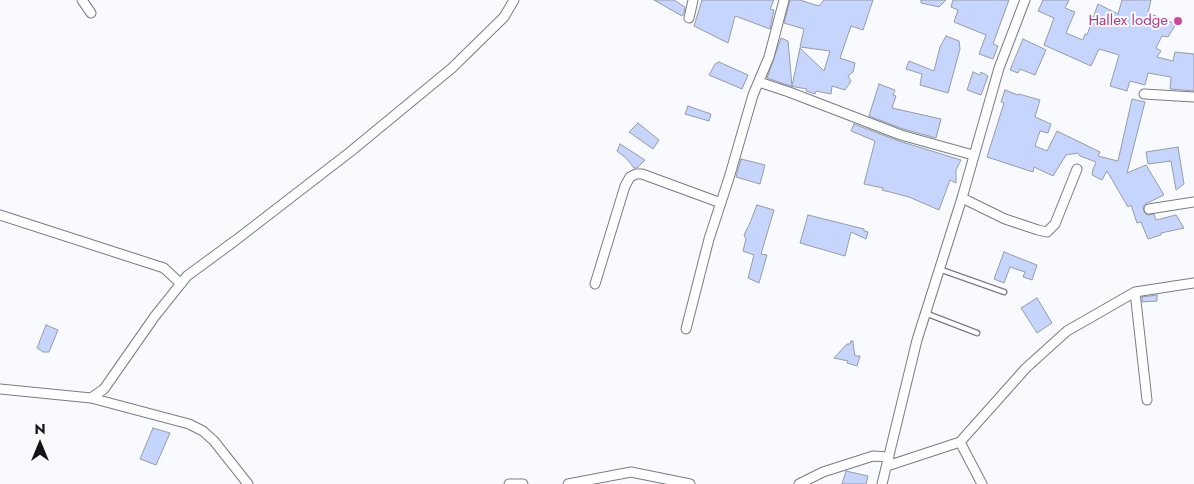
<!DOCTYPE html>
<style>
body{margin:0}
#map{position:relative;width:1194px;height:484px;overflow:hidden;background:#f8fafe;font-family:Jost,sans-serif}
canvas{display:block}
.north{position:absolute;left:15px;top:419px;width:50px;height:50px;-webkit-text-stroke:4px #f8fafe;paint-order:stroke;rotate:0deg;font-size:14px;font-weight:700;line-height:20px;text-align:center;color:#131418}
.north::after{content:'';display:block;margin:auto;width:18px;height:22px;background:#131418;clip-path:polygon(50% 0,100% 100%,50% 72%,0 100%)}
</style>
<div id="map">
<canvas width="1194" height="484"></canvas>
<div class="north">N</div>
</div>
<script>
const c = document.querySelector('canvas').getContext('2d');
c.lineJoin = 'round';
function paint(path, color) { c.fillStyle = color; c.fill(path, 'evenodd'); }
const toPath = rows => new Path2D(rows.map(r => 'M' + r).join(''));
function stroke(path, color, width, dash) { c.strokeStyle = color; c.lineWidth = width; c.lineCap = dash ? 'butt' : 'round'; c.setLineDash(dash || []); c.stroke(path); }
function drawText(font, color, halo, rows, align = 'center') {
  c.font = font + ' Jost,sans-serif'; c.lineWidth = 4; c.setLineDash([]); c.textBaseline = 'middle'; c.strokeStyle = halo; c.fillStyle = color; for (const [text, x, y, turn = 0] of rows) {
    c.save(); c.translate(x, y); c.rotate((+turn || 0) * Math.PI / 180); c.textAlign = isNaN(turn) ? turn : align; if (halo) c.strokeText(text, 0, 0); c.fillText(text, 0, 0); c.restore();
  }
}
const building = toPath([
 [654,0,674,0,685,7,684,13,682,16,654,0],
 [702,0,774,0,770,9,774,10,770,29,735,16,728,43,694,26,702,0],
 [790,0,800,0,819,6,824,0,873,0,863,30,851,26,840,58,855,63,853,72,848,76,851,81,845,90,832,86,831,94,816,91,815,94,806,91,807,89,790,86,767,78,781,38,788,41,792,86,800,48,824,71,830,51,800,47,804,29,784,23,790,0],
 [921,0,946,0,939,7,921,3,921,0],
 [953,0,1009,0,993,44,998,46,993,59,979,54,986,35,954,22,958,10,951,7,953,0],
 [1043,0,1069,0,1065,8,1075,12,1066,33,1083,40,1085,34,1087,35,1098,4,1118,14,1122,0,1151,0,1148,13,1176,24,1168,37,1162,36,1156,48,1161,51,1157,57,1173,61,1175,52,1194,54,1194,91,1170,89,1171,77,1148,73,1145,85,1130,81,1127,91,1110,86,1119,55,1099,49,1091,66,1044,45,1054,18,1038,11,1043,0],
 [946,36,959,41,960,49,948,93,920,85,922,74,906,69,909,61,934,71,940,47,946,36],
 [1023,39,1046,50,1035,75,1020,69,1018,73,1010,70,1023,39],
 [719,62,748,75,742,89,709,75,715,64,719,62],
 [973,72,980,75,981,72,988,76,981,95,967,90,973,72],
 [879,84,895,90,893,95,896,96,892,108,941,119,936,138,903,129,869,116,879,84],
 [1005,90,1018,95,1019,94,1040,100,1035,117,1051,124,1048,133,1040,131,1035,146,1047,151,1057,131,1100,152,1098,156,1118,161,1132,99,1145,102,1127,173,1146,165,1164,195,1145,204,1143,207,1144,212,1147,215,1154,214,1156,220,1176,215,1184,228,1161,233,1161,235,1148,239,1141,222,1137,223,1131,205,1128,207,1107,171,1102,180,1092,175,1093,169,1096,162,1080,156,1078,153,1066,155,1053,176,1034,167,1033,172,987,157,1004,103,1001,102,1005,90],
 [688,106,711,114,709,121,685,114,688,106],
 [638,123,659,140,653,149,629,132,638,123],
 [854,124,899,141,961,160,956,170,956,183,950,180,939,210,909,197,882,190,883,188,864,184,875,141,851,131,854,124],
 [620,144,645,160,637,168,634,168,626,158,617,151,620,144],
 [1178,147,1184,184,1176,190,1171,161,1148,164,1146,152,1178,147],
 [741,159,765,165,760,184,736,177,741,159],
 [757,205,774,210,761,254,767,255,759,283,748,278,754,255,743,251,746,239,744,235,749,225,757,205],
 [808,215,864,229,864,231,868,232,866,239,851,232,845,256,800,243,808,215],
 [1004,252,1037,265,1032,280,1023,277,1025,272,1010,267,1004,283,994,279,1004,252],
 [1157,295,1157,301,1142,302,1142,297,1157,295],
 [1037,298,1052,323,1037,333,1021,308,1037,298],
 [46,325,58,330,49,352,43,352,37,348,46,325],
 [851,341,853,341,853,344,855,356,860,356,857,366,847,363,848,361,834,358,847,344,850,344,851,341],
 [153,428,170,433,156,465,140,459,153,428],
 [846,471,868,476,866,484,842,484,846,471]
]);
paint(building, '#c5d5fe');
stroke(building, '#979ba5', 1);
const lane = toPath([
 [939,269,1004,292],
 [925,313,977,333]
]);
const street = toPath([
 [82,0,91,13],
 [689,18,693,0],
 [759,82,789,92,901,135,973,155],
 [1144,94,1194,97],
 [962,198,1005,219,1038,230,1047,232,1055,224,1077,169],
 [1149,209,1194,202],
 [0,215,164,268,181,284],
 [595,284,625,186,630,177,636,174,642,174,721,203],
 [1135,292,1147,400],
 [686,329,709,239,729,178,753,95,769,57,784,0],
 [0,389,91,398,189,424,203,431,214,441,248,484],
 [91,398,104,389,155,316,187,276,236,240,350,152,452,68,504,17,514,0],
 [960,442,982,484],
 [887,466,960,442,1026,368,1067,331,1135,292,1194,283],
 [509,484,523,484],
 [568,484,631,472,690,484],
 [799,484,823,472,873,456,889,457],
 [882,484,917,340,962,198,999,68,1025,0]
]);
stroke(lane, '#787c85', 7);
stroke(street, '#787c85', 11);
stroke(lane, '#fff', 4.5);
stroke(street, '#fff', 9);
for (const [x, y, r, color] of [
 [1178,21,5,"#d1479c"]
]) { const dot = new Path2D(); dot.arc(x, y, r, 0, 2 * Math.PI); c.fillStyle = color; c.fill(dot); stroke(dot, '#f8fafe', 2); }
drawText('15px', '#b23c85', '#f8fafe', [
 ["Hallex lodge",1168,21]
], 'right');
</script>
